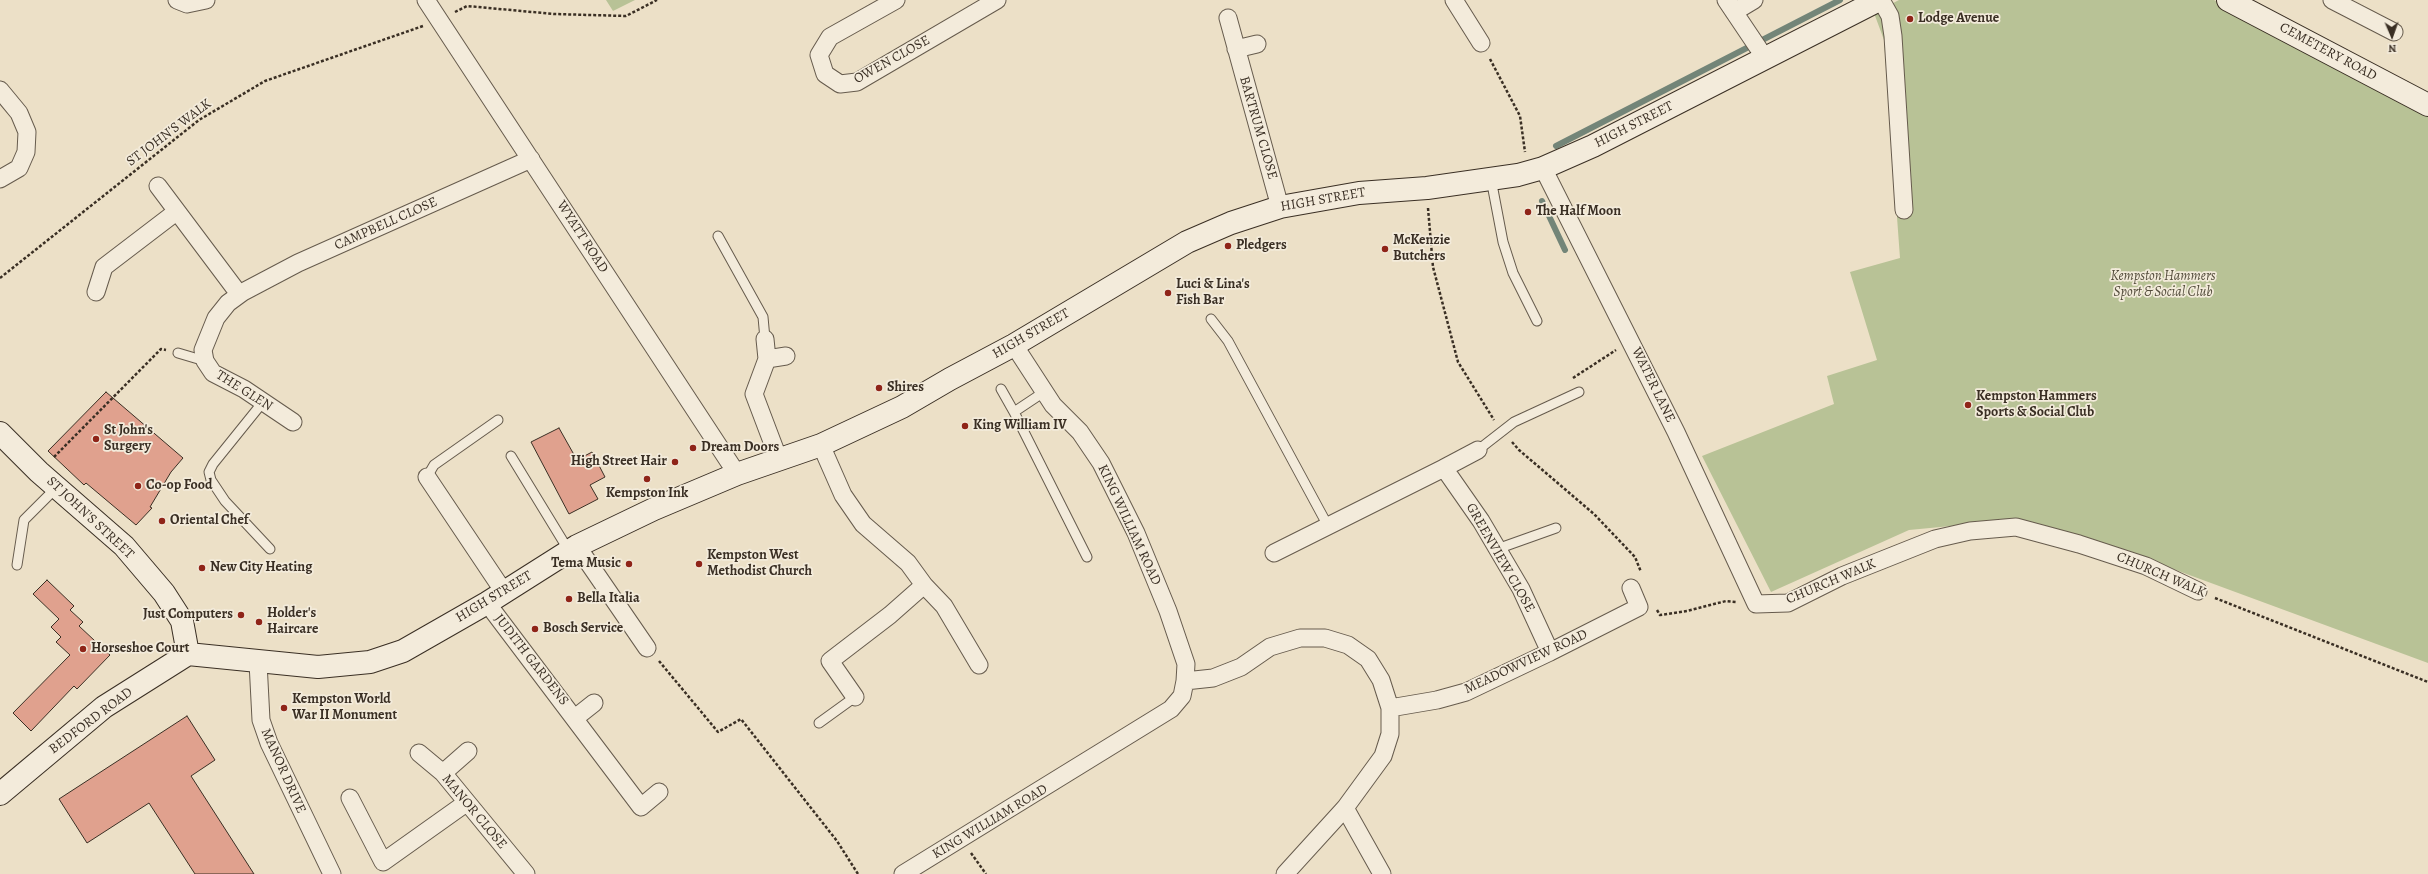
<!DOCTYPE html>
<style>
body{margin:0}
#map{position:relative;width:2428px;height:874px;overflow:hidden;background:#ece0c7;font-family:Alegreya,serif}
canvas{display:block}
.north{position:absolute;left:2372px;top:16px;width:40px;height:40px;-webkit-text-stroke:3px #f3ebdb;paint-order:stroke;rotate:178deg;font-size:11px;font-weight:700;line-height:16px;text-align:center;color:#3a2f24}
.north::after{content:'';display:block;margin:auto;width:14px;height:18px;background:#3a2f24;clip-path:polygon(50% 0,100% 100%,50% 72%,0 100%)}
</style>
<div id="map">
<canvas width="2428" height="874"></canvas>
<div class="north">N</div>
</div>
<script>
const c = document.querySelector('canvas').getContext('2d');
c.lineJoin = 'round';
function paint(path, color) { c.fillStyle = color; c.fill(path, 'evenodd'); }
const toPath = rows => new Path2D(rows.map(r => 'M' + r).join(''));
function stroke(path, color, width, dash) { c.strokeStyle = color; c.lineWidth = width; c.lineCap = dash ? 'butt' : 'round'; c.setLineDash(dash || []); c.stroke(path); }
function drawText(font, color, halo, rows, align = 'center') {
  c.font = font + ' Alegreya,serif'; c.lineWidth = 3.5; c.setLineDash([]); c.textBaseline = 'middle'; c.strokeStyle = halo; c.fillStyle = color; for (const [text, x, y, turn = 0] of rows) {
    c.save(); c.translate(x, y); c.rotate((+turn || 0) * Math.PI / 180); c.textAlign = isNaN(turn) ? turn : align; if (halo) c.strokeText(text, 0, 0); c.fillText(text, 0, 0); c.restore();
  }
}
paint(toPath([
 [606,0,635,0,613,11],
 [1899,0,2214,0,2428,111,2428,663,2116,548,2014,520,1909,530,1771,592,1702,456,1834,404,1827,376,1877,360,1850,272,1900,258,1884,40,1874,13]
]), '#b8c296');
stroke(toPath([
 [1556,146,1840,0],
 [1542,201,1565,250]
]), '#738578', 6);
const building = toPath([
 [106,392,183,458,171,472,150,507,152,508,136,525,86,483,84,485,48,451,106,392],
 [559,428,577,460,592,452,605,477,590,485,598,499,569,514,531,442,559,428],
 [47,580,74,606,70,610,83,622,79,626,110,655,77,689,74,686,31,731,13,713,70,655,56,642,61,637,51,627,59,619,33,594,47,580],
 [187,716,215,760,191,776,254,874,195,874,149,803,87,843,59,799,187,716]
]);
paint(building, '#e0a18e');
stroke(building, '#3a2f24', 1);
const service = toPath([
 [1491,179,1503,242,1513,273,1537,321],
 [718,236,763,317,765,339],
 [1211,319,1228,341,1328,526],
 [178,353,205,361],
 [1001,389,1014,412],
 [1044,392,1014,412,1087,557],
 [263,402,213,464,209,472,211,480,225,501,270,549],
 [1478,450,1514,422,1579,392],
 [511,456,569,551],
 [427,477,434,465,498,420],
 [1497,549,1556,528],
 [17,565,24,520,57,487],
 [819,723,855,697]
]);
const minor = toPath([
 [177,0,187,4,206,0],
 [426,0,737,474],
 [896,0,830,37,819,55,825,74,840,84,857,82,997,0],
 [1454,0,1481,43],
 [1726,0,1765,58],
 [1881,0,1890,16,1893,36,1904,210],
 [2332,0,2394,32],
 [1734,12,1754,0],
 [1228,18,1280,207],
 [1236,49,1257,44],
 [0,90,19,113,27,132,26,152,19,168,0,179],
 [1543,168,1676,432,1756,604,1788,603,1842,576,1935,539,1970,531,2016,527,2079,544,2146,566,2198,591],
 [158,186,239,294],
 [96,292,104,267,176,212],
 [765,339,767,359,754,394,779,460],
 [767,359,786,356],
 [293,422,244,389,213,373,205,361,203,350,216,318,228,303,243,292,298,263,531,159],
 [821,445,843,495,863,524,908,563,924,585,890,615,830,661,855,697],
 [1478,450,1444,468,1481,521,1521,589,1550,652],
 [427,477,504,592],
 [577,546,647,648],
 [1274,553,1444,468],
 [924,585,944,606,979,665],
 [487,603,641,807,659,792],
 [258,662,261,720,269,743,332,874],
 [1185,681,1213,678,1241,667,1270,647,1300,638,1325,638,1348,645,1368,659,1381,680,1390,708,1390,734,1383,756,1345,808,1285,874],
 [1390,708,1437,700,1466,692,1550,652,1639,607,1631,588],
 [575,718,594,703],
 [419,753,443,773,526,874],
 [443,773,468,751],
 [350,798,383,862,466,803],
 [1345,808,1382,874],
 [903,874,1171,709,1182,696,1185,681,1186,664,1168,611,1136,533,1101,463,1080,432,1053,405,1014,345]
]);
const secondary = toPath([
 [2228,0,2428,105],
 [0,433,39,472,124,546,164,593,182,621,188,654],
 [188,654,318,667,370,662,403,651,487,603,577,546,654,509,737,474,821,445,902,407,950,379,1014,345,1187,242,1231,223,1280,207,1359,193,1427,188,1518,175,1543,168,1593,146,1879,0],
 [0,794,104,707,188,654]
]);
stroke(service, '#665b4d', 11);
stroke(minor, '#665b4d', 19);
stroke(secondary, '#3a2f24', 24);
stroke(toPath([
 [455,12,467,6,554,14,626,16,657,0],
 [1490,59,1520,116,1525,152],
 [1428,208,1433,267,1458,362,1494,420],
 [0,278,199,120,265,81,423,26],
 [1573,378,1616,350],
 [1512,442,1519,450,1594,514,1635,557,1641,572],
 [54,457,161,349,166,350],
 [2215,598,2428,682],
 [1657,610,1660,615,1687,611,1726,601,1736,602],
 [659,661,718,732,741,719,837,841,858,874],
 [971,853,986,874]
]), '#3a2f24', 2.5, [3, 2]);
stroke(service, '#f3ebdb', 9);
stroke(minor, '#f3ebdb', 17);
stroke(secondary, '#f3ebdb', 22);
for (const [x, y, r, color] of [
 [1910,19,4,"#8f2418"],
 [1528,212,4,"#8f2418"],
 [1228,246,4,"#8f2418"],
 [1385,249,4,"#8f2418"],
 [1168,293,4,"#8f2418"],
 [879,388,4,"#8f2418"],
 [1968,405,4,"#8f2418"],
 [965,426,4,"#8f2418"],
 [96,439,4,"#8f2418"],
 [693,448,4,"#8f2418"],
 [675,462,4,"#8f2418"],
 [647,479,4,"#8f2418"],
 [138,486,4,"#8f2418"],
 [162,521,4,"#8f2418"],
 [629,564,4,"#8f2418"],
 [699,564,4,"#8f2418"],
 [202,568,4,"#8f2418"],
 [569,599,4,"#8f2418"],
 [241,615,4,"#8f2418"],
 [259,622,4,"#8f2418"],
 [535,629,4,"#8f2418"],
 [83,649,4,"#8f2418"],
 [284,708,4,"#8f2418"]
]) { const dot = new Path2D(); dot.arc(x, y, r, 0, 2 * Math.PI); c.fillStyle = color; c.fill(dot); stroke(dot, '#f3ebdb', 1.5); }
drawText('bold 14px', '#3a2f24', '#f3ebdb', [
 ["Lodge Avenue",1918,19],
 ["The Half Moon",1536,212],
 ["McKenzie",1393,241],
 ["Butchers",1393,257],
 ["Pledgers",1236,246],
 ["Luci & Lina's",1176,285],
 ["Fish Bar",1176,301],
 ["Shires",887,388],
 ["Kempston Hammers",1976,397],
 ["Sports & Social Club",1976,413],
 ["King William IV",973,426],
 ["St John's",104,431],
 ["Surgery",104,447],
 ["Dream Doors",701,448],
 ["High Street Hair",667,462,"right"],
 ["Co-op Food",146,486],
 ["Kempston Ink",647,494,"center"],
 ["Oriental Chef",170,521],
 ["Kempston West",707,556],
 ["Methodist Church",707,572],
 ["Tema Music",621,564,"right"],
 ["New City Heating",210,568],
 ["Bella Italia",577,599],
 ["Holder's",267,614],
 ["Haircare",267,630],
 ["Just Computers",233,615,"right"],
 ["Bosch Service",543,629],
 ["Horseshoe Court",91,649],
 ["Kempston World",292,700],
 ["War II Monument",292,716]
], 'left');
drawText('14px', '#3a2f24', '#f3ebdb', [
 ["CEMETERY ROAD",2328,52,28],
 ["OWEN CLOSE",892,60,-29],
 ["HIGH STREET",1634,125,-27],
 ["BARTRUM CLOSE",1258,128,74],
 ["ST JOHN'S WALK",169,133,-37],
 ["HIGH STREET",1323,200,-10],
 ["CAMPBELL CLOSE",386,224,-24],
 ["WYATT ROAD",582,237,57],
 ["HIGH STREET",1031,334,-30],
 ["WATER LANE",1653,385,64],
 ["THE GLEN",244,391,32],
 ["ST JOHN'S STREET",90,518,43],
 ["KING WILLIAM ROAD",1129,525,65],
 ["GREENVIEW CLOSE",1500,558,60],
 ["CHURCH WALK",2161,575,23],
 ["CHURCH WALK",1831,582,-23],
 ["HIGH STREET",494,597,-31],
 ["JUDITH GARDENS",531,660,52],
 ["MEADOWVIEW ROAD",1526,662,-25],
 ["BEDFORD ROAD",91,721,-37],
 ["MANOR DRIVE",283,771,66],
 ["MANOR CLOSE",474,812,50],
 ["KING WILLIAM ROAD",990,822,-31]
]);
drawText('italic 14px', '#534c3b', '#f3ebdb', [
 ["Kempston Hammers",2163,277],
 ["Sport & Social Club",2163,293]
]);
</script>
